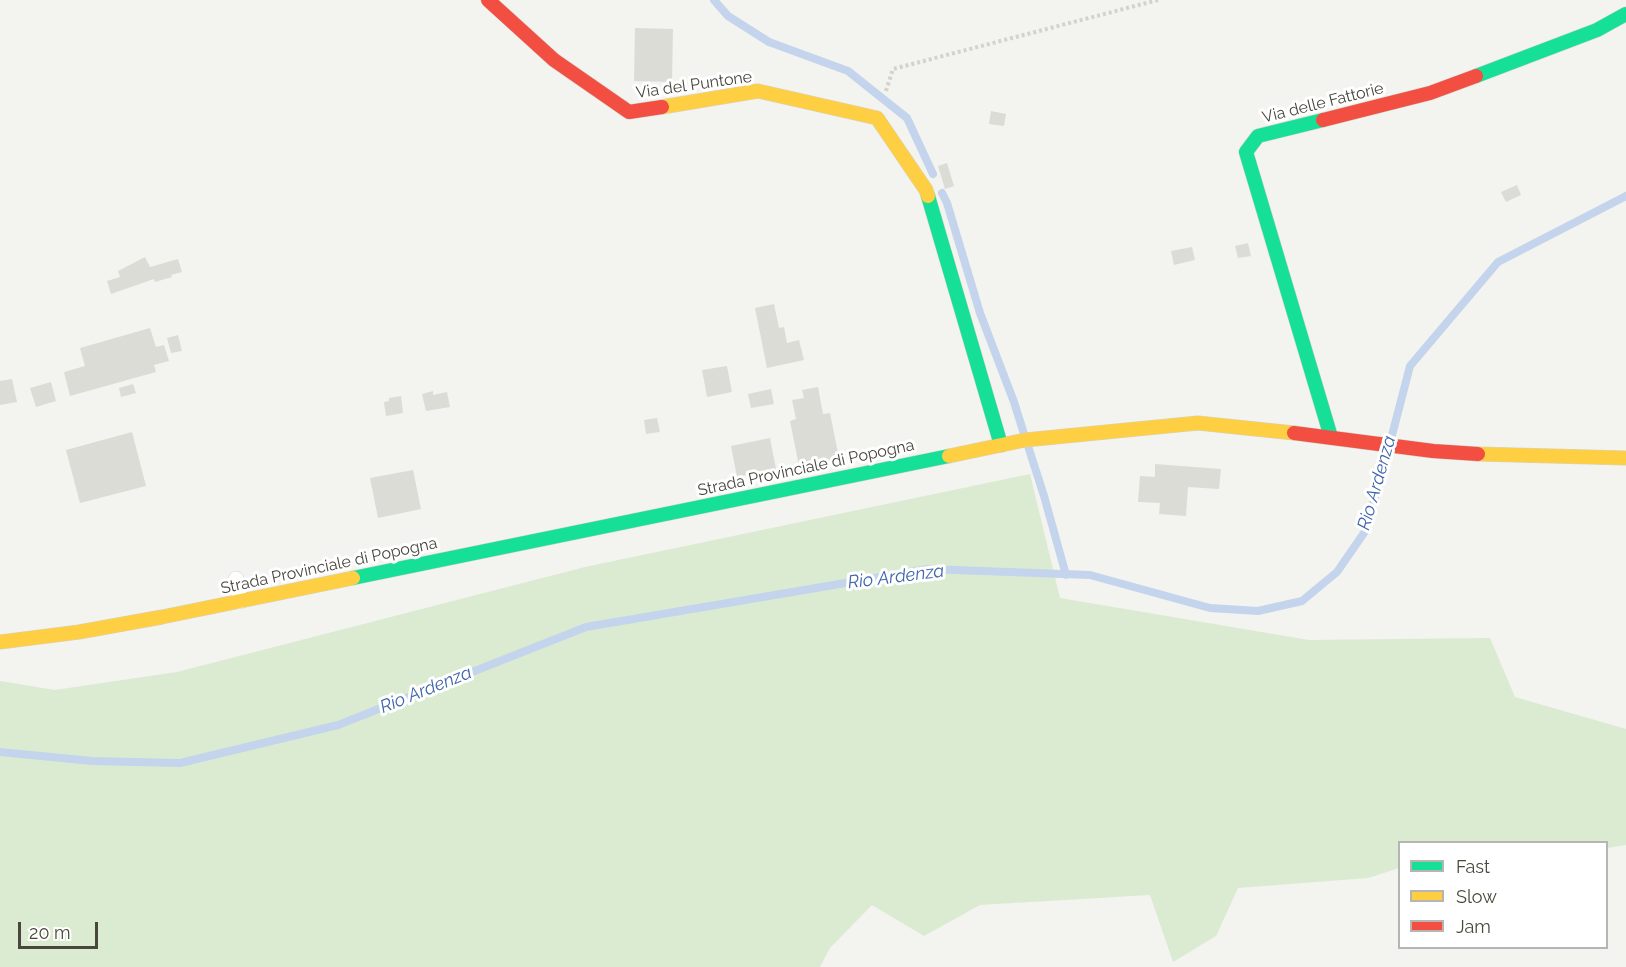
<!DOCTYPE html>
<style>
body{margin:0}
#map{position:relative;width:1626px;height:967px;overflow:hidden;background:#f3f3ef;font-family:Raleway,sans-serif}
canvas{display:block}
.legend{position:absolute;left:1398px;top:841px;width:210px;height:108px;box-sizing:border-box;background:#fff;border:2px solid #b6b5b1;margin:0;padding:8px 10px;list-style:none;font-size:18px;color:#49463b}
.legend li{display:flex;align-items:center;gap:12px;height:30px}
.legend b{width:30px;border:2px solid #b6b5b1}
.scale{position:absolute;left:18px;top:922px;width:80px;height:27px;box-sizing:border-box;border:3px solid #49463b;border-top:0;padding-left:8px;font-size:18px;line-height:21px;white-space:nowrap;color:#49463b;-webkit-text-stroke:4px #fff;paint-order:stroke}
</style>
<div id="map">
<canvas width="1626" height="967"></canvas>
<ul class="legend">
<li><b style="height:8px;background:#16e098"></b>Fast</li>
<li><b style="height:8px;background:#ffcf43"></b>Slow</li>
<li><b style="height:8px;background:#f24e42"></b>Jam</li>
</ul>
<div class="scale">20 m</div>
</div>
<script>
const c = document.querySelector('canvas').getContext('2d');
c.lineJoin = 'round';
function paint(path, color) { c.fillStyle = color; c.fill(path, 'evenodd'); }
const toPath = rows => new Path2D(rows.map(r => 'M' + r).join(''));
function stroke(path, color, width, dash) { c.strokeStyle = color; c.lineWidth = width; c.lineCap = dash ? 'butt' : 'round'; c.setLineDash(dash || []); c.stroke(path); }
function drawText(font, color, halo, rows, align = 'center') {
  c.font = font + ' Raleway,sans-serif'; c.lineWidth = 6; c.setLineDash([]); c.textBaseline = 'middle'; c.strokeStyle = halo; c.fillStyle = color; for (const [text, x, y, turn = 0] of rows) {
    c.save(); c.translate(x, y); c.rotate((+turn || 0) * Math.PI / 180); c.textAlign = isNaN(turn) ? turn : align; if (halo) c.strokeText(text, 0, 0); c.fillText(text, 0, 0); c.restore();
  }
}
paint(toPath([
 [1030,474,1060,598,1309,640,1490,638,1515,697,1626,729,1626,845,1607,848,1606,842,1400,842,1399,868,1368,878,1238,888,1216,936,1173,962,1150,895,980,905,924,936,872,905,830,948,820,967,0,967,0,681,55,690,177,672,585,567]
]), '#dbebd2');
stroke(toPath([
 [714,0,728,16,769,42,848,71,907,118,933,174],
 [942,193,947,203,980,313,1014,402,1024,434],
 [1391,439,1410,366,1498,262,1626,196],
 [1028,446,1044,496,1066,575],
 [0,752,92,761,180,763,338,725,586,627,928,569,1090,575,1210,608,1258,611,1302,601,1337,572,1366,530,1387,451]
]), '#c4d4ec', 8);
paint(toPath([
 [635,28,673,29,672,82,634,81],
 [991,111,1006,114,1004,126,989,124],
 [947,163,954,186,945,189,938,166],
 [1517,185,1521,195,1506,202,1501,192],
 [1248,243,1251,256,1238,258,1235,246],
 [1192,247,1195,260,1174,265,1171,251],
 [145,257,150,267,178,259,182,272,171,275,172,277,155,282,154,279,111,294,107,281,120,277,118,271],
 [774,304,779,328,784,327,787,343,799,340,804,360,767,368,755,308],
 [150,328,156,347,164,345,169,361,154,365,156,372,70,396,64,372,85,366,80,348],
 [178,335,182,351,171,353,167,338],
 [727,366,732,392,707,397,702,370],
 [12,379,17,402,0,405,0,381],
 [51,382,56,401,36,407,30,388],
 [133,384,136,393,121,397,119,388],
 [818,387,823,414,830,413,839,458,799,466,790,421,796,419,792,400,804,398,802,390],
 [771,389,774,404,751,408,748,394],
 [433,391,433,395,447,392,450,407,426,411,422,394],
 [401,396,403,413,386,416,384,402,389,401,389,398],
 [657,418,660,432,646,434,644,420],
 [132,432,146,486,80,503,66,450],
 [770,438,776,469,737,477,731,446],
 [1155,464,1221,469,1219,489,1188,487,1186,516,1159,514,1160,503,1138,502,1140,476,1155,477],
 [413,470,421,509,378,518,370,478]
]), '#dcdcd7');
const lane = toPath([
 [236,579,240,601]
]);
const fast = toPath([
 [1476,76,1597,30,1626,14],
 [1323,120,1258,136,1246,152,1331,437],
 [928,196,1001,445],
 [353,578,949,456]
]);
const slow = toPath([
 [662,107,758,91,877,118,926,190,928,196],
 [1478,454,1626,458],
 [949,456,1025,440,1198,423,1294,433],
 [0,642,79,632,162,617,353,578]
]);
const jam = toPath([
 [488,0,554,60,629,112,662,107],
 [1323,120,1430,93,1476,76],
 [1294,433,1433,451,1478,454]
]);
stroke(lane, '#d1d1cc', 16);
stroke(fast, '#d3d2c8', 15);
stroke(slow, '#d3d2c8', 15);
stroke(jam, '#d3d2c8', 15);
stroke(toPath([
 [886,91,893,69,1158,0]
]), '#d3d2cd', 4, [3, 3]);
stroke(lane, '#fdfdfd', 15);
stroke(fast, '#16e098', 14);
stroke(slow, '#ffcf43', 14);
stroke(jam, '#f24e42', 14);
drawText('16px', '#49463b', '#fff', [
 ["Via del Puntone",694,85,-8],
 ["Via delle Fattorie",1323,103,-14],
 ["Strada Provinciale di Popogna",806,468,-12],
 ["Strada Provinciale di Popogna",329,566,-12]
]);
drawText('italic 18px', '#3e64ab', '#fff', [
 ["Rio Ardenza",1377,483,-74],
 ["Rio Ardenza",896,577,-7],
 ["Rio Ardenza",426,690,-22]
]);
</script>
